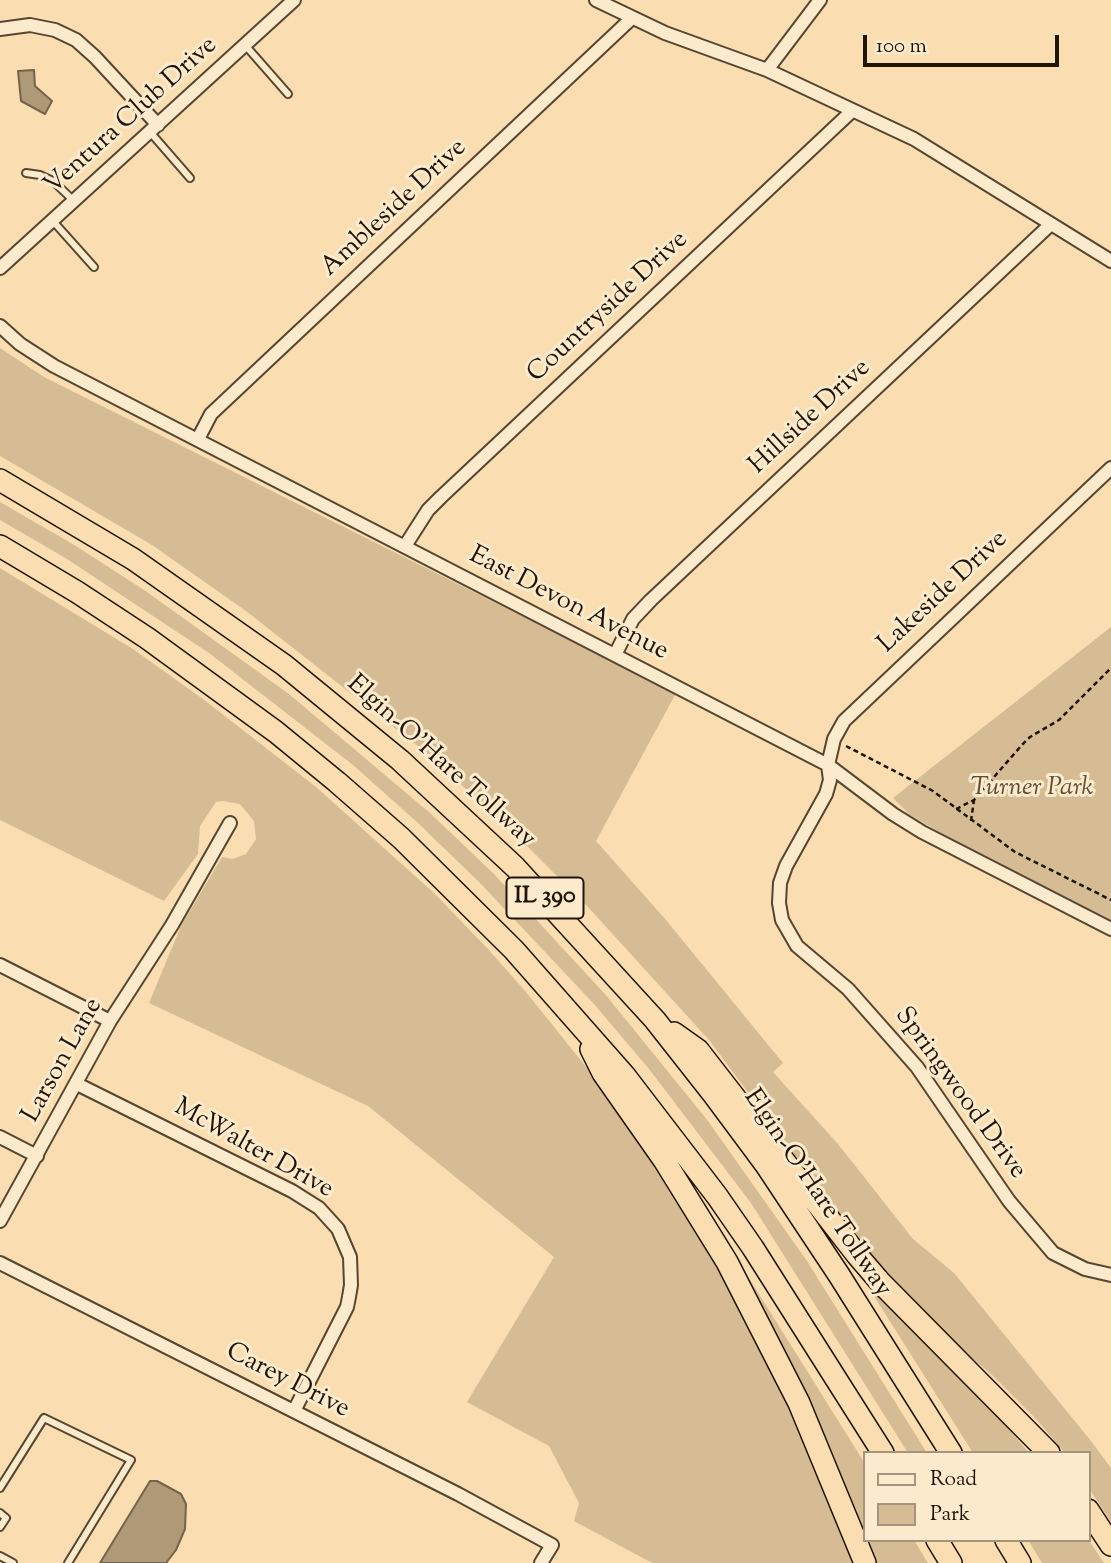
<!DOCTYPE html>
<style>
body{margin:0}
#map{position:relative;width:1111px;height:1563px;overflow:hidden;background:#fadeb1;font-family:"Sorts Mill Goudy",serif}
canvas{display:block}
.legend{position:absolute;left:863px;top:1451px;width:228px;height:91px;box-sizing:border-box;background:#fceacc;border:2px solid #a4947d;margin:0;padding:9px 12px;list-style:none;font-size:21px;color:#201406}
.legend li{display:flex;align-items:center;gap:14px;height:35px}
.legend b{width:35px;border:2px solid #a4947d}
.scale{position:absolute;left:863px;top:35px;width:196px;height:32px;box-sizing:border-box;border:4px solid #201406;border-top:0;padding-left:9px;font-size:21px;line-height:24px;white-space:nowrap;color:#201406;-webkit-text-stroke:5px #fceacc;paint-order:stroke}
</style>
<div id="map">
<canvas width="1111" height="1563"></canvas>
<ul class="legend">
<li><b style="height:9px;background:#fceacc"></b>Road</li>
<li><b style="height:19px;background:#d5bc94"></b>Park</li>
</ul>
<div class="scale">100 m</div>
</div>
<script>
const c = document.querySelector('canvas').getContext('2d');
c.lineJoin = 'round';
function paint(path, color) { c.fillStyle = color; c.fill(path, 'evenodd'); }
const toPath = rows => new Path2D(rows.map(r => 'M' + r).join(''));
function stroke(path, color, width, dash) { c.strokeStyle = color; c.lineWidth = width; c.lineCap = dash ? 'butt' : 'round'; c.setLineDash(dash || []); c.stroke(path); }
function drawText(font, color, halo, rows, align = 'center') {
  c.font = font + ' "Sorts Mill Goudy",serif'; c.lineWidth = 6; c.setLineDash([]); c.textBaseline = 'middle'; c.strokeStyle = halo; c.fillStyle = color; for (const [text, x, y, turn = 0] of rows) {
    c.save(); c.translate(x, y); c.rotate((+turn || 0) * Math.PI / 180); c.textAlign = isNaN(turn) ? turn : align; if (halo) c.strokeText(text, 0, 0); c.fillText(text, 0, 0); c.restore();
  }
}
paint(toPath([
 [0,348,44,377,676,693,596,841,666,920,783,1063,773,1072,838,1144,913,1239,954,1273,1091,1441,1111,1468,1111,1522,1088,1487,1088,1453,1065,1453,1036,1419,993,1376,956,1344,908,1299,864,1248,709,1040,588,907,504,823,419,747,246,611,152,545,0,456],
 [0,502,76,546,147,592,289,694,430,813,493,873,605,994,708,1121,807,1261,927,1453,908,1453,751,1203,649,1069,594,1004,481,884,418,823,353,765,209,653,67,559,0,520],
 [0,568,133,649,203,699,316,787,434,893,488,949,526,992,599,1083,662,1174,690,1220,761,1347,801,1431,853,1563,652,1563,574,1521,579,1503,549,1446,467,1402,554,1257,368,1106,149,1003,181,926,222,857,233,859,246,854,256,839,254,821,240,804,223,801,216,802,200,826,198,854,164,901,0,820],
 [1111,627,1111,920,959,843,910,815,893,798],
 [732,1251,864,1462,864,1537,795,1371],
 [867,1285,997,1416,1029,1453,973,1453],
 [1088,1539,1104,1563,1042,1563,1028,1540],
 [865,1540,914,1540,928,1563,875,1563]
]), '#d5bc94');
const water = toPath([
 [34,70,35,86,52,101,45,114,21,101,18,71,34,70],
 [150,1481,157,1481,181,1494,186,1504,185,1529,176,1550,166,1563,100,1563,150,1481]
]);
paint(water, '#b09977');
stroke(water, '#76644a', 2);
const service = toPath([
 [245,45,288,94],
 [150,132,190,178],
 [26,173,40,175,53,181,74,201],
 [52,220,94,267],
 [0,1488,44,1418,131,1460,68,1563],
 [0,1513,6,1518,0,1527],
 [0,1556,13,1563]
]);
const minor = toPath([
 [596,0,665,33,767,70,914,139,1111,261],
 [0,29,30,25,55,30,76,40,95,57,158,125],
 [767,70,820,0],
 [0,268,294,0],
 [0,326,20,344,54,366,828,765,893,814,922,832,1111,929],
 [198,439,211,414,632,18],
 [1111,468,844,721,834,739,828,765,830,780,826,794,786,866,780,883,779,903,782,920,797,946,848,989,917,1067,1009,1201,1053,1253,1085,1269,1111,1275],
 [405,546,428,510,441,497,852,111],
 [615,655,633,619,651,600,1051,224],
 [0,965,110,1021],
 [77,1084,292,1191,319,1208,338,1229,350,1257,351,1285,349,1297,347,1307,294,1411],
 [0,1137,37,1156],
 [0,1221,110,1021,172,925,230,823],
 [0,1263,458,1494,552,1545,541,1563]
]);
const motorway = toPath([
 [0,480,133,559,284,665,400,760,515,867,655,1020,714,1095,766,1165,839,1275,951,1453],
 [0,546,77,592,147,638,276,732,337,782,401,838,514,950,625,1076,717,1196,753,1248,883,1453],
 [674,1033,698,1050,857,1255,881,1283,1049,1453],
 [591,1049,603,1073,664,1160,727,1262,799,1403,865,1563],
 [1088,1510,1111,1545],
 [937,1540,951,1563],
 [1006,1540,1020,1563]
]);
stroke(service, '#564631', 10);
stroke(minor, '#564631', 16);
stroke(motorway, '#201406', 24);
stroke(toPath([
 [846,746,933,791,1015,852,1111,900],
 [956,809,974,800,1021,746,1030,737,1059,720,1111,668],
 [971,821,974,800]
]), '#201406', 2.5, [5, 3.5]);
stroke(service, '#fceacc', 6);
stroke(minor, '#fceacc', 12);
stroke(motorway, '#fadeb1', 21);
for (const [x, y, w] of [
 [545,898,77]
]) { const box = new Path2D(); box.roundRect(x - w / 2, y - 20.5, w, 41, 5); c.fillStyle = '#fceacc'; c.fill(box); stroke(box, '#201406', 2); }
drawText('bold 24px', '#201406', null, [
 ["IL 390",545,898]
]);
drawText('26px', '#201406', '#fceacc', [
 ["Ventura Club Drive",132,117,-42],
 ["Ambleside Drive",395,209,-43],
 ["Countryside Drive",609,308,-43],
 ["Hillside Drive",811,418,-43],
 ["Lakeside Drive",944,593,-43],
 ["East Devon Avenue",568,605,27],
 ["Elgin-O'Hare Tollway",440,763,42],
 ["Larson Lane",64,1061,-61],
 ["Springwood Drive",959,1094,54],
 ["McWalter Drive",253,1150,29],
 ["Elgin-O'Hare Tollway",816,1194,56],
 ["Carey Drive",287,1382,27]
]);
drawText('italic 26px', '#5f4f38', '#fceacc', [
 ["Turner Park",1032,790]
]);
</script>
